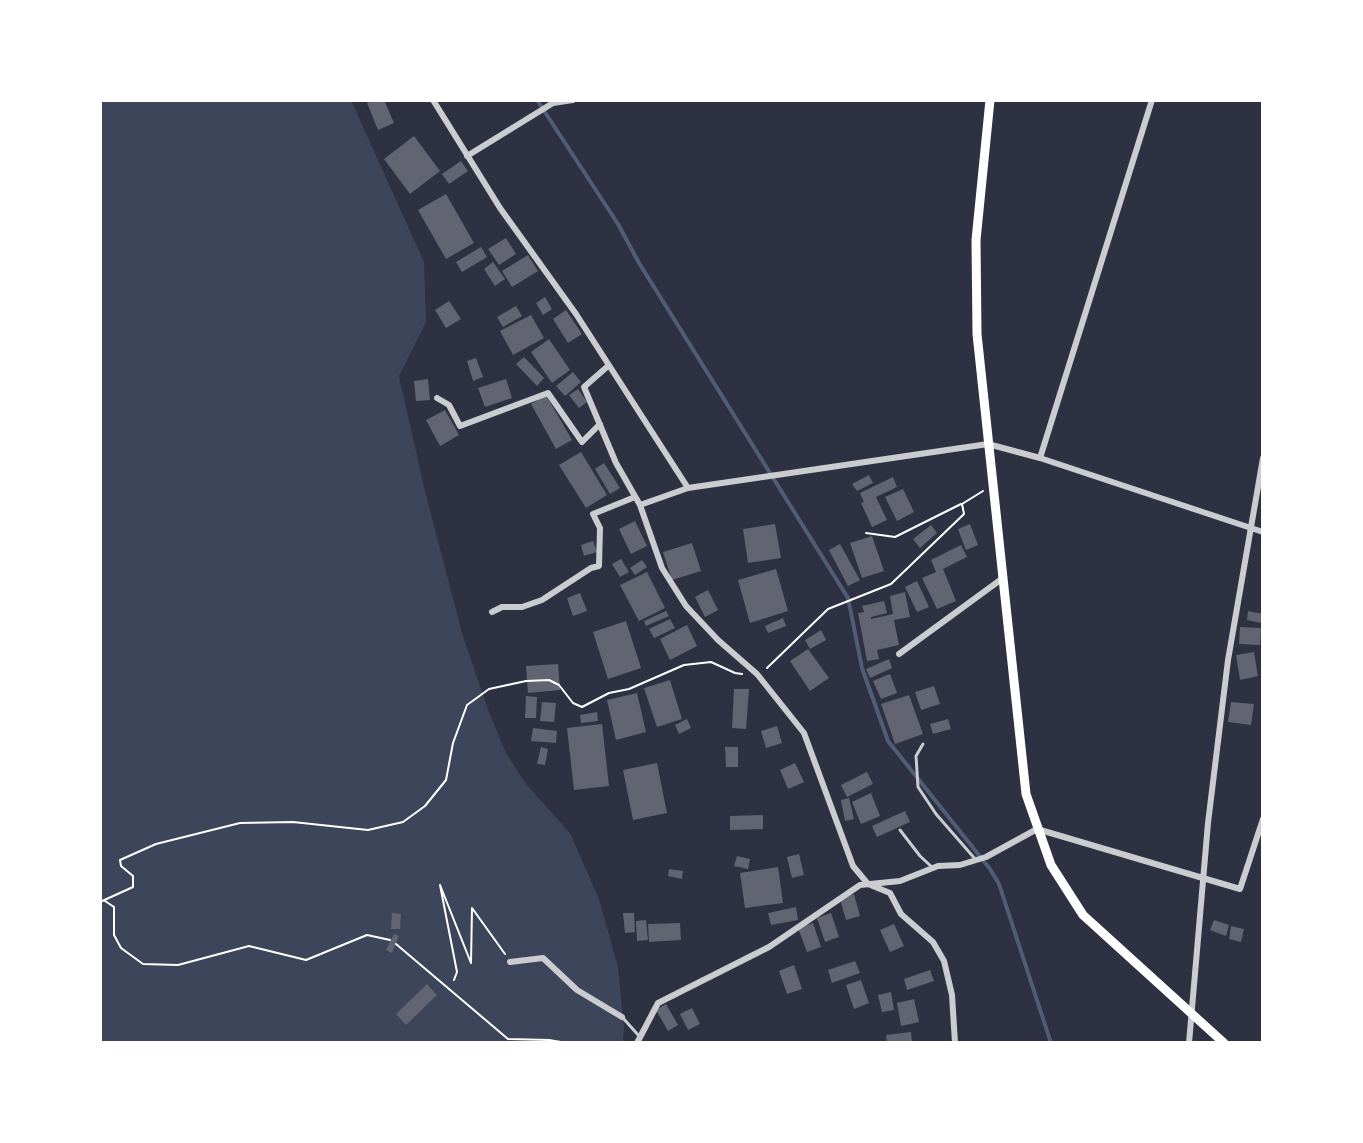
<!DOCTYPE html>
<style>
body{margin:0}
#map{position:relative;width:1363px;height:1143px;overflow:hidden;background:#2d3142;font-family:Jost,sans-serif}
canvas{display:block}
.frame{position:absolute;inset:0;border:102px solid #fff;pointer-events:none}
</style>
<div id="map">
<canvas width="1363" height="1143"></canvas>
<div class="frame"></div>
</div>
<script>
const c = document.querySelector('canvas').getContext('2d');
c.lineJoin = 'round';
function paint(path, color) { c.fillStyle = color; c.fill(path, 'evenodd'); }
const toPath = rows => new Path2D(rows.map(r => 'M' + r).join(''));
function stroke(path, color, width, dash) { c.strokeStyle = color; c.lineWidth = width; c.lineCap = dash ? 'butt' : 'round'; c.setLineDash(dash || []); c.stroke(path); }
paint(toPath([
 [100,100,351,100,424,262,426,322,399,376,425,491,462,633,489,712,506,753,526,784,570,833,599,899,618,967,624,1028,623,1043,100,1043]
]), '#3c4559');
stroke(toPath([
 [537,100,618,224,639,263,848,598,862,668,888,741,990,869,999,884,1051,1043]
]), '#4f5d75', 4);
paint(toPath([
 [376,100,384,100,394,123,378,130,367,103],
 [414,136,440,171,410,194,384,159],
 [461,161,468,171,449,184,442,174],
 [446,194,474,243,446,259,418,210],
 [506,238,516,254,499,265,488,249],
 [481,247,487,257,462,272,456,262],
 [528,255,538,271,512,287,502,271],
 [493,262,505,279,495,286,484,269],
 [545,297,552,309,543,315,536,303],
 [449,301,461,319,446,328,435,310],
 [516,306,522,316,503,327,497,317],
 [566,310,582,334,568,343,553,319],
 [531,315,544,338,513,355,500,331],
 [549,339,570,370,552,383,531,352],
 [524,357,544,378,537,386,516,364],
 [476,358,483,377,473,381,467,361],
 [573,372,581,382,565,396,556,386],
 [428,379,430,400,416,401,414,381],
 [506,379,512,398,485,407,478,388],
 [578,389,587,402,579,408,569,395],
 [546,395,572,440,556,449,531,404],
 [445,410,459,435,440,446,426,420],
 [581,452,607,495,586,508,559,465],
 [604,463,620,488,610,494,595,469],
 [869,475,873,483,857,491,852,484],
 [893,477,897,487,876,497,887,520,872,527,861,503,864,502,860,493],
 [903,489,914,512,897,521,885,497],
 [635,521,647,546,631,554,619,529],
 [775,524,781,558,748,563,743,529],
 [970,524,978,545,966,550,958,529],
 [931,525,937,533,920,548,913,539],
 [872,536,884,571,862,578,850,543],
 [593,541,597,552,584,556,581,545],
 [692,543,701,571,672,580,663,552],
 [840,544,860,580,848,586,829,550],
 [961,545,967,557,943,569,956,601,937,609,922,578,936,572,931,560],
 [621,559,629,572,620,577,612,564],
 [642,560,647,567,635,575,630,568],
 [776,569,788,611,750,623,738,580],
 [647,572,665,608,639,621,620,585],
 [917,581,929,607,917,612,905,587],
 [708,590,718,610,705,617,695,597],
 [905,592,910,617,894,620,899,645,877,650,879,659,867,661,858,613,864,612,862,606,884,601,887,613,871,617,871,619,893,614,890,596],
 [580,593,587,611,573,616,567,598],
 [666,611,669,616,646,626,644,621],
 [1248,611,1263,614,1262,623,1247,620],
 [783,618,786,626,768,633,765,626],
 [670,619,675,628,654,638,649,629],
 [626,621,641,668,608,679,593,632],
 [687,625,697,646,670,660,660,639],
 [1240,627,1261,628,1260,645,1239,644],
 [821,630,826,640,810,649,805,640],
 [808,649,829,678,810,691,790,661],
 [1254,652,1258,676,1240,680,1236,655],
 [889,659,892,668,870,678,866,669],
 [558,664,560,690,528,693,526,666],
 [890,674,897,693,881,699,873,681],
 [670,680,682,719,657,727,644,688],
 [934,686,940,704,921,710,915,692],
 [734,689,749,689,746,729,732,728],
 [637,693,646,732,616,740,607,700],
 [909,695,923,734,895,744,881,704],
 [526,696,537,697,536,718,525,718],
 [542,702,556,703,554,722,540,721],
 [1231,702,1254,704,1251,725,1228,722],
 [597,712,598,721,581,723,580,715],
 [687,719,691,728,679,734,675,725],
 [948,719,951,729,933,734,930,724],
 [602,724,609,786,574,790,567,728],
 [777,726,782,743,766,748,761,731],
 [533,728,557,731,556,743,531,741],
 [541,747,548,749,545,765,537,764],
 [725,747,738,747,738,767,726,767],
 [657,763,667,813,633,820,623,770],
 [795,763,804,782,788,789,780,770],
 [867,772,873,784,847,797,841,785],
 [871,793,880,816,861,824,852,802],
 [849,798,854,819,845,821,841,800],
 [905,811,910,822,877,837,872,826],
 [763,815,763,829,730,830,730,816],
 [799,854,804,875,792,878,787,857],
 [737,856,750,859,748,869,734,866],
 [778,867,783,903,745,908,740,873],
 [669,869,683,871,682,879,668,876],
 [854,894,860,916,846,920,840,899],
 [796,907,798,920,771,925,768,913],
 [392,913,401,914,400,929,391,929],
 [623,913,634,913,635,932,625,933],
 [831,913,839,937,825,942,817,918],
 [646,920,648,940,637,941,636,921],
 [1214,920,1229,925,1226,936,1210,930],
 [680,923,681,940,649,942,648,924],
 [813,923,821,947,807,952,798,928],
 [894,924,904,946,890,952,880,930],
 [1231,926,1244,929,1241,942,1229,939],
 [394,934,399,936,392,953,386,950],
 [855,961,860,973,832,983,828,970],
 [794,965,802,989,787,994,779,971],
 [930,970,934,981,907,990,904,979],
 [861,980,869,1003,854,1009,846,985],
 [427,984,437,995,406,1025,396,1014],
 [891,992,894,1010,882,1012,878,995],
 [914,999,919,1022,901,1026,897,1003],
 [666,1004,678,1025,668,1031,656,1010],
 [692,1008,700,1024,688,1030,680,1014],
 [911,1032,912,1043,887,1043,886,1035]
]), '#626471');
stroke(toPath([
 [866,533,895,537,961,504],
 [767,668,828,609,891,584,964,514,962,504,983,491],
 [105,901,114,907,114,935,121,948,143,964,178,965,249,946,306,960,367,935,390,940],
 [100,902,133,887,133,876,121,866,120,860,156,844,240,823,293,822,368,830,403,822,425,806,446,780,453,743,467,705,489,689,526,681,549,680,559,685,573,703,582,707,609,693,629,689,684,665,711,662,735,673,742,674],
 [396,944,508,1039,549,1040,567,1043],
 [454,980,457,972,440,885,471,963,472,908,505,954]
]), '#fff', 2);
stroke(toPath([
 [923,744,916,756,918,787,936,814,976,860],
 [900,830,920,856,933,868],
 [623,1018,639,1036]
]), '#caccd0', 3);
stroke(toPath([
 [433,100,500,208,576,314,688,488],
 [467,156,553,103,573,100],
 [608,366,584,387,616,463,640,505,662,568,686,606,718,640,757,674,804,733,853,866,868,884,890,893,901,914,933,942,944,961,952,995,955,1043],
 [437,398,449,405,460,426,548,393,582,442,600,424],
 [1040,458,1152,100],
 [640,505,688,488,988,444,1040,458,1263,532],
 [492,612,502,607,522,607,542,600,591,568,599,566,600,528,593,514,635,497],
 [899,654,1003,578],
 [510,962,543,958,577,990,622,1017],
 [637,1043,658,1003,769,947,860,885,900,881,938,866,960,865,986,857,1037,829,1240,889,1263,819],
 [1189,1043,1208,823,1228,660,1263,458]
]), '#caccd0', 6);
stroke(toPath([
 [990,100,976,240,977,334,1026,794,1051,865,1083,915,1224,1043]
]), '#fff', 9);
</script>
